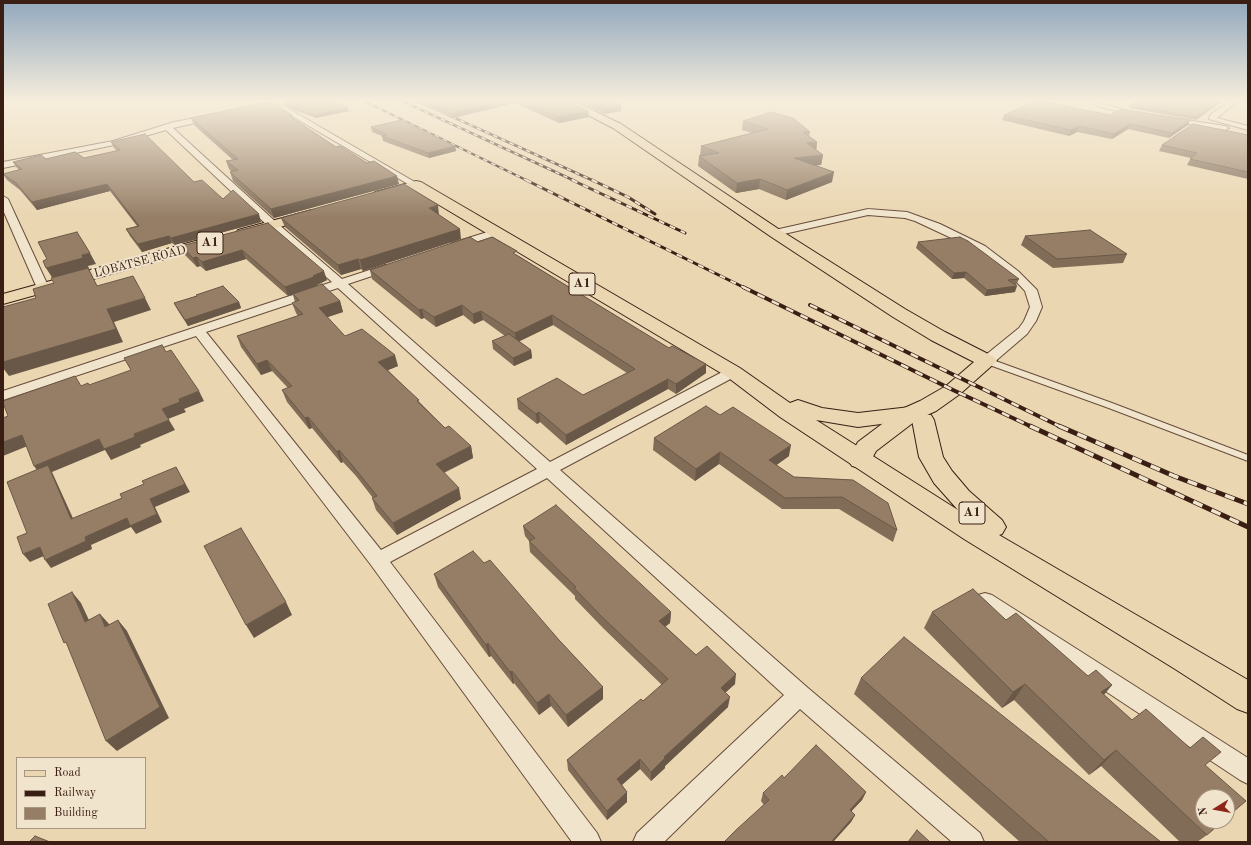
<!DOCTYPE html>
<style>
body{margin:0}
#map{position:relative;width:1251px;height:845px;overflow:hidden;background:#ead6b1;font-family:"Old Standard TT",serif}
canvas{display:block}
.frame{position:absolute;inset:0;border:4px solid #3a1e14;pointer-events:none}
.legend{position:absolute;left:16px;top:757px;width:130px;height:72px;box-sizing:border-box;background:#f1e4cc;border:1px solid #a89582;margin:0;padding:5px 7px;list-style:none;font-size:12px;color:#3a1e14}
.legend li{display:flex;align-items:center;gap:8px;height:20px}
.legend b{width:20px;border:1px solid #a89582}
.north{position:absolute;left:1195px;top:789px;width:40px;height:40px;box-sizing:border-box;background:#f1e4cc;border:1px solid #a89582;border-radius:50%;rotate:259deg;font-size:11px;font-weight:700;line-height:16px;text-align:center;color:#3a1e14}
.north::after{content:'';display:block;margin:auto;width:14px;height:18px;background:#8f2418;clip-path:polygon(50% 0,100% 100%,50% 72%,0 100%)}
</style>
<div id="map">
<canvas width="1251" height="845"></canvas>
<div class="frame"></div>
<ul class="legend">
<li><b style="height:5px;background:#ead6b1"></b>Road</li>
<li><b style="height:5px;background:#3a1e14"></b>Railway</li>
<li><b style="height:11px;background:#967e66"></b>Building</li>
</ul>
<div class="north">N</div>
</div>
<script>
const c = document.querySelector('canvas').getContext('2d');
c.lineJoin = 'round';
const toPath = rows => new Path2D(rows.map(r => 'M' + r).join(''));
function stroke(path, color, width, dash) { c.strokeStyle = color; c.lineWidth = width; c.lineCap = dash ? 'butt' : 'round'; c.setLineDash(dash || []); c.stroke(path); }
function paint(path, color) { c.fillStyle = color; c.fill(path, 'evenodd'); }
function drawText(font, color, halo, rows, align = 'center') {
  c.font = font + ' "Old Standard TT",serif'; c.lineWidth = 4; c.setLineDash([]); c.textBaseline = 'middle'; c.strokeStyle = halo; c.fillStyle = color; for (const [text, x, y, turn = 0] of rows) {
    c.save(); c.translate(x, y); c.rotate((+turn || 0) * Math.PI / 180); c.textAlign = isNaN(turn) ? turn : align; if (halo) c.strokeText(text, 0, 0); c.fillText(text, 0, 0); c.restore();
  }
}
const service = toPath([
 [984,359,990,359,1112,403,1248,455,1248,461,1106,407,984,363,983,361,984,359]
]);
const minor = toPath([
 [1099,100,1106,100,1102,104,1141,114,1137,116,1097,106,1095,103,1099,100],
 [1232,100,1239,100,1217,118,1248,126,1248,130,1209,119,1211,114,1232,100],
 [270,104,284,106,420,185,416,188,413,187,280,109,270,108,258,110,255,108,270,104],
 [211,115,214,115,214,119,173,128,277,223,342,279,385,265,393,265,395,267,393,269,348,284,550,462,728,369,733,368,738,369,740,372,738,375,560,470,808,688,980,833,984,842,952,842,800,709,664,842,633,842,637,833,784,695,547,478,390,562,597,833,601,842,572,842,371,565,196,336,3,400,3,391,332,282,269,227,166,130,114,145,3,168,3,162,113,141,174,122,211,115],
 [338,288,537,469,381,550,206,332,338,288],
 [1167,117,1225,126,1229,128,1225,130,1170,121,1167,121,1167,117],
 [3,196,8,199,49,288,47,290,39,290,37,288,3,210,3,196],
 [868,209,907,212,940,224,985,246,1018,271,1037,290,1042,307,1036,321,1027,334,992,364,982,364,980,361,982,358,1019,328,1024,321,1030,307,1025,291,1010,275,977,250,915,221,905,218,868,215,775,236,770,233,775,230,868,209],
 [494,230,499,233,498,235,456,248,451,245,452,243,494,230],
 [985,593,992,595,1248,758,1248,784,1240,780,978,607,975,601,978,595,985,593]
]);
const primary = toPath([
 [559,100,571,100,621,124,780,230,905,309,945,332,994,357,997,361,960,394,936,411,918,419,876,451,868,466,860,468,852,466,848,460,858,442,902,409,920,401,946,386,974,362,931,340,893,317,770,236,613,128,559,100]
]);
const trunk = toPath([
 [416,181,421,182,740,368,790,403,798,400,822,408,858,413,910,407,918,409,921,414,931,415,934,420,943,457,952,471,969,491,1002,520,1006,527,1002,534,999,535,1248,680,1248,713,1237,709,1175,669,964,539,780,417,726,376,414,190,380,199,375,198,373,195,375,192,416,181],
 [816,420,858,427,912,420,919,457,934,483,958,510,816,420],
 [312,210,317,211,319,214,317,217,243,237,238,236,236,233,238,230,312,210],
 [210,237,215,239,218,242,215,245,3,304,3,294,210,237]
]);
stroke(service, '#664c3b', 2);
stroke(minor, '#664c3b', 2);
stroke(primary, '#3a1e14', 2);
stroke(trunk, '#3a1e14', 2);
paint(service, '#f1e4cc');
paint(minor, '#f1e4cc');
paint(primary, '#ead6b1');
paint(trunk, '#ead6b1');
const railFar3 = toPath([
 [362,100,528,181],
 [400,100,575,181],
 [444,113,594,181]
]);
const railFar2 = toPath([
 [526,180,745,288],
 [572,180,685,233],
 [592,180,628,197,655,214]
]);
const railFar1 = toPath([
 [743,287,953,390,1032,427],
 [810,305,1061,427]
]);
const rail = toPath([
 [1030,426,1248,527],
 [1059,426,1174,476,1248,504]
]);
stroke(railFar3, '#3a1e14', 2.5);
stroke(railFar2, '#3a1e14', 3);
stroke(railFar1, '#3a1e14', 4);
stroke(rail, '#3a1e14', 5);
stroke(railFar3, '#f1e4cc', 1.5, [4.5]);
stroke(railFar2, '#f1e4cc', 2, [6]);
stroke(railFar1, '#f1e4cc', 2.5, [8]);
stroke(rail, '#f1e4cc', 3.5, [10]);
paint(toPath([
 [410,100,566,100,588,111,589,117,559,123,515,103,453,118],
 [574,100,608,100,621,111,604,114],
 [1224,100,1196,120,1128,108,1129,106],
 [284,102,349,111,316,118,294,110,285,105],
 [292,115,293,118,336,147,399,184,274,218,233,181,230,172,232,172,229,169,226,161,233,160,194,125,191,118],
 [1004,115,1110,115,1190,120,1188,125,1169,138,1128,129,1112,139,1077,132,1069,136,1002,120],
 [743,121,810,132,809,137,817,142,816,150,823,155,821,165,816,165,832,182,786,200,759,189,736,193,698,166,699,156,701,156,700,156,701,146,752,133,742,130],
 [371,127,455,146,456,151,429,158,383,141,382,136,372,132],
 [1248,135,1248,179,1187,165,1191,158,1159,151,1162,145],
 [111,142,194,182,261,222,175,245,172,243,142,252,130,236,126,229,137,226,110,191,37,210,20,190,7,180,3,174,19,170,17,168,13,162,46,159,84,158,117,151,114,148],
 [439,215,461,239,363,271,361,269,341,275,285,227,281,218],
 [268,223,327,280,317,285,317,286,340,301,343,312,327,317,345,336,398,366,388,370,445,428,471,446,473,458,444,473,461,499,397,535,376,510,372,498,373,498,356,476,343,462,341,463,312,428,309,429,287,402,282,390,288,388,272,371,261,375,241,347,237,336,298,316,296,313,292,303,295,302,293,295,288,296,246,259,206,271,200,266,197,267,185,255,181,246],
 [1025,236,1127,254,1123,263,1053,268,1021,245],
 [478,242,517,255,669,348,706,364,706,373,676,394,668,389,566,445,540,422,537,424,518,409,517,399,583,395,627,373,553,325,519,341,531,350,532,358,514,366,493,349,492,341,505,336,483,320,474,324,463,315,436,327,424,318,421,319,372,279,370,270],
 [918,242,1019,279,1016,285,1015,285,1015,292,985,296,964,278,952,279,916,248],
 [196,295,239,302,241,308,188,326,177,309,174,303,196,296],
 [720,415,789,456,776,465,794,477,853,480,897,530,893,542,839,509,782,509,719,464,695,481,653,450,654,438],
 [523,526,671,612,670,623,665,626,696,655,735,684,725,693,728,707,665,766,665,768,651,781,640,769,622,785,627,792,627,802,607,820,568,770,567,760,643,701,662,685,603,628,575,599,575,596,530,552,529,541,525,536],
 [484,563,559,640,603,687,603,699,568,727,551,706,539,715,514,683,513,684,491,656,489,657,438,587,434,574],
 [932,612,1006,620,1088,676,1112,685,1104,695,1132,720,1205,765,1207,835,1197,842,1180,842,1101,766,1089,775,1014,700,1002,708,924,628],
 [861,678,1161,842,1020,842,854,694],
 [784,778,866,792,862,800,851,811,855,815,851,822,833,842,724,842,764,805,761,801,763,793]
]), '#816c58');
paint(toPath([
 [507,100,515,100,515,103,453,118,452,113],
 [1222,100,1224,100,1196,120,1197,117],
 [621,105,621,111,604,114,604,108],
 [348,108,349,111,316,118,315,115],
 [588,111,589,117,559,123,559,117],
 [1190,120,1188,125,1169,138,1172,133],
 [1130,124,1128,129,1112,139,1114,134],
 [1079,126,1077,132,1069,136,1071,130],
 [817,142,816,152,807,143],
 [455,146,456,151,429,158,428,153],
 [823,155,821,165,792,168,794,158],
 [834,172,832,182,786,200,787,190],
 [397,176,399,184,274,218,271,209],
 [760,179,759,189,736,193,737,183],
 [107,184,110,191,37,210,32,202],
 [438,205,439,215,429,208],
 [259,214,261,222,175,245,171,238],
 [460,229,461,239,363,271,360,260],
 [169,236,172,243,142,252,138,244],
 [242,250,246,259,206,271,202,262],
 [90,253,96,264,88,266,89,269,103,299,97,286,53,279,46,268,82,255],
 [197,257,200,266,197,267,193,258],
 [358,259,361,269,341,275,338,265],
 [324,271,327,280,317,285,317,287,288,296,285,287],
 [966,272,964,278,952,279,954,273],
 [1017,286,1015,292,985,296,987,290],
 [145,298,151,310,114,322,123,342,9,376,3,368,3,362,107,309],
 [340,301,343,312,322,319,319,308],
 [239,302,241,308,188,326,185,320],
 [462,305,463,315,436,327,434,317],
 [422,309,424,318,421,319,419,310],
 [481,311,483,320,474,324,473,314],
 [552,315,553,325,516,343,515,333],
 [531,350,532,358,514,366,513,358],
 [395,355,398,366,381,373,378,362],
 [267,360,272,371,261,375,257,364],
 [706,364,706,373,676,394,676,384],
 [668,379,668,389,566,445,566,435],
 [199,391,204,401,184,409,186,412,168,419,162,409,179,399],
 [539,412,540,422,537,424,536,414],
 [308,417,312,428,309,429,305,418],
 [169,420,175,430,140,445,141,447,111,460,105,450,52,472,77,527,34,466,99,439,134,434],
 [22,435,30,445,3,456,3,442],
 [791,445,789,456,767,472,769,460],
 [471,446,473,458,438,475,436,464],
 [339,450,343,462,341,463,337,452],
 [720,452,719,464,695,481,696,469],
 [176,467,190,492,155,507,162,522,136,534,131,527,91,545,92,549,51,568,45,560,150,499],
 [459,488,461,499,397,535,393,523],
 [40,547,46,555,30,562,23,554],
 [72,592,81,603,95,633,85,622],
 [286,602,292,615,254,638,246,625],
 [671,612,670,623,659,632,659,621],
 [100,614,110,625,105,627],
 [118,620,127,631,169,718,117,751,106,741],
 [488,643,491,656,489,657,486,645],
 [512,671,514,683,513,684,510,672],
 [736,674,735,684,719,698,721,688],
 [1025,684,1014,700,1002,708,1013,692],
 [1112,685,1098,701,1101,692],
 [603,687,603,699,568,727,566,715],
 [549,694,551,706,539,715,537,703],
 [730,697,728,707,665,766,665,768,651,781,651,772,664,757],
 [1116,750,1101,766,1089,775,1104,760],
 [640,759,640,769,617,789,617,779],
 [627,792,627,802,607,820,607,811],
 [866,792,862,800,846,817,850,810],
 [855,815,851,822,833,842,831,842]
]), '#695847');
const building = toPath([
 [296,100,331,100,348,108,315,115,293,107,284,102,296,100],
 [422,100,507,100,452,113,422,100],
 [519,100,566,100,588,111,559,117,519,100],
 [586,100,608,100,621,105,604,108,586,100],
 [1037,100,1110,115,1121,109,1190,120,1172,133,1130,124,1114,134,1079,126,1071,130,1004,115,1037,100],
 [1140,100,1222,100,1197,117,1129,106,1140,100],
 [262,103,273,103,292,115,289,116,336,147,340,146,367,163,374,161,397,176,271,209,230,172,238,170,226,161,238,159,191,118,262,103],
 [771,112,793,118,810,132,803,132,817,142,807,143,823,155,794,158,834,172,787,190,760,179,737,183,699,156,719,153,701,146,768,129,743,121,771,112],
 [402,120,455,146,428,153,382,136,387,135,371,127,402,120],
 [1193,124,1248,135,1248,172,1190,159,1197,153,1162,145,1193,124],
 [145,134,194,182,202,180,223,199,233,190,259,214,171,238,169,236,138,244,126,229,139,226,107,184,32,202,16,183,3,174,22,169,13,162,41,155,46,159,75,152,84,158,120,150,111,142,145,134],
 [404,184,438,205,429,208,460,229,360,260,358,259,338,265,281,218,404,184],
 [268,223,324,271,313,276,314,277,285,287,242,250,202,262,197,257,193,258,181,246,268,223],
 [1090,230,1127,254,1057,259,1025,236,1090,230],
 [77,232,90,253,82,255,83,258,46,268,43,261,47,259,38,242,77,232],
 [470,237,478,242,492,237,517,251,513,253,669,348,672,346,706,364,676,384,668,379,566,435,539,412,536,414,517,399,557,378,583,395,635,369,552,315,515,333,481,311,473,314,462,305,434,317,422,309,419,310,370,270,470,237],
 [960,237,968,241,1019,279,1008,280,1017,286,987,290,966,272,954,273,918,242,960,237],
 [88,268,97,286,133,276,145,298,107,309,116,329,3,362,3,307,36,298,33,289,54,283,51,278,88,268],
 [322,284,340,301,319,308,345,336,362,329,395,355,378,362,419,400,417,401,445,428,449,426,471,446,436,464,459,488,393,523,372,498,377,496,352,465,339,450,337,452,308,417,305,418,282,390,292,386,267,360,257,364,237,336,303,314,292,303,299,300,293,294,322,284],
 [223,286,239,302,185,320,174,303,197,296,196,295,223,286],
 [509,334,531,350,513,358,492,341,509,334],
 [162,345,166,352,171,350,199,391,179,399,180,402,162,409,169,420,134,434,135,437,104,449,99,439,34,466,22,435,3,442,3,418,8,416,3,403,3,401,75,376,81,386,88,383,89,385,131,370,124,358,162,345],
 [706,406,720,415,733,407,791,445,769,460,794,477,853,480,888,503,897,530,842,497,785,498,720,452,696,469,654,438,706,406],
 [48,465,71,519,122,498,120,494,144,484,142,481,176,467,185,484,150,499,157,514,130,526,127,518,85,537,86,541,45,560,40,547,23,554,17,537,27,533,7,482,48,465],
 [556,505,671,612,659,621,696,655,707,646,736,674,721,688,730,697,664,757,665,758,651,772,640,759,617,779,627,792,607,811,567,760,641,699,643,701,668,679,602,617,574,588,576,587,529,541,535,538,523,526,556,505],
 [241,528,286,602,246,625,204,546,241,528],
 [473,551,484,563,490,560,559,640,603,687,566,715,549,694,537,703,512,671,510,672,488,643,486,645,434,574,473,551],
 [973,589,1006,620,1016,613,1088,676,1096,670,1112,685,1101,692,1132,720,1146,709,1190,748,1203,737,1221,752,1205,765,1246,801,1227,817,1227,797,1203,797,1203,821,1223,821,1207,835,1116,750,1104,760,1025,684,1013,692,932,612,973,589],
 [72,592,85,622,100,614,105,627,118,620,160,707,106,741,66,642,64,643,48,604,72,592],
 [904,637,1161,842,1049,842,861,678,904,637],
 [816,745,866,792,850,810,855,815,831,842,724,842,736,830,769,800,763,793,782,775,784,778,816,745],
 [917,830,930,842,908,842,917,830],
 [35,836,50,842,29,842,35,836]
]);
paint(building, '#967e66');
stroke(building, '#695847', 1);
const sky = c.createLinearGradient(0, 0, 0, 218);
sky.addColorStop(0, '#91a8bd');
sky.addColorStop(0.46, '#f6eddc');
sky.addColorStop(1, '#f6eddc00');
c.fillStyle = sky;
c.fillRect(0, 0, 1251, 218);
drawText('12px', '#3a1e14', '#f1e4cc', [
 ["LOBATSE ROAD",140,262,-15]
]);
for (const [x, y, w] of [
 [210,243,26],
 [582,284,26],
 [972,513,26]
]) { const box = new Path2D(); box.roundRect(x - w / 2, y - 11, w, 22, 3); c.fillStyle = '#f1e4cc'; c.fill(box); stroke(box, '#3a1e14', 1); }
drawText('bold 13px', '#3a1e14', null, [
 ["A1",210,243],
 ["A1",582,284],
 ["A1",972,513]
]);
</script>
